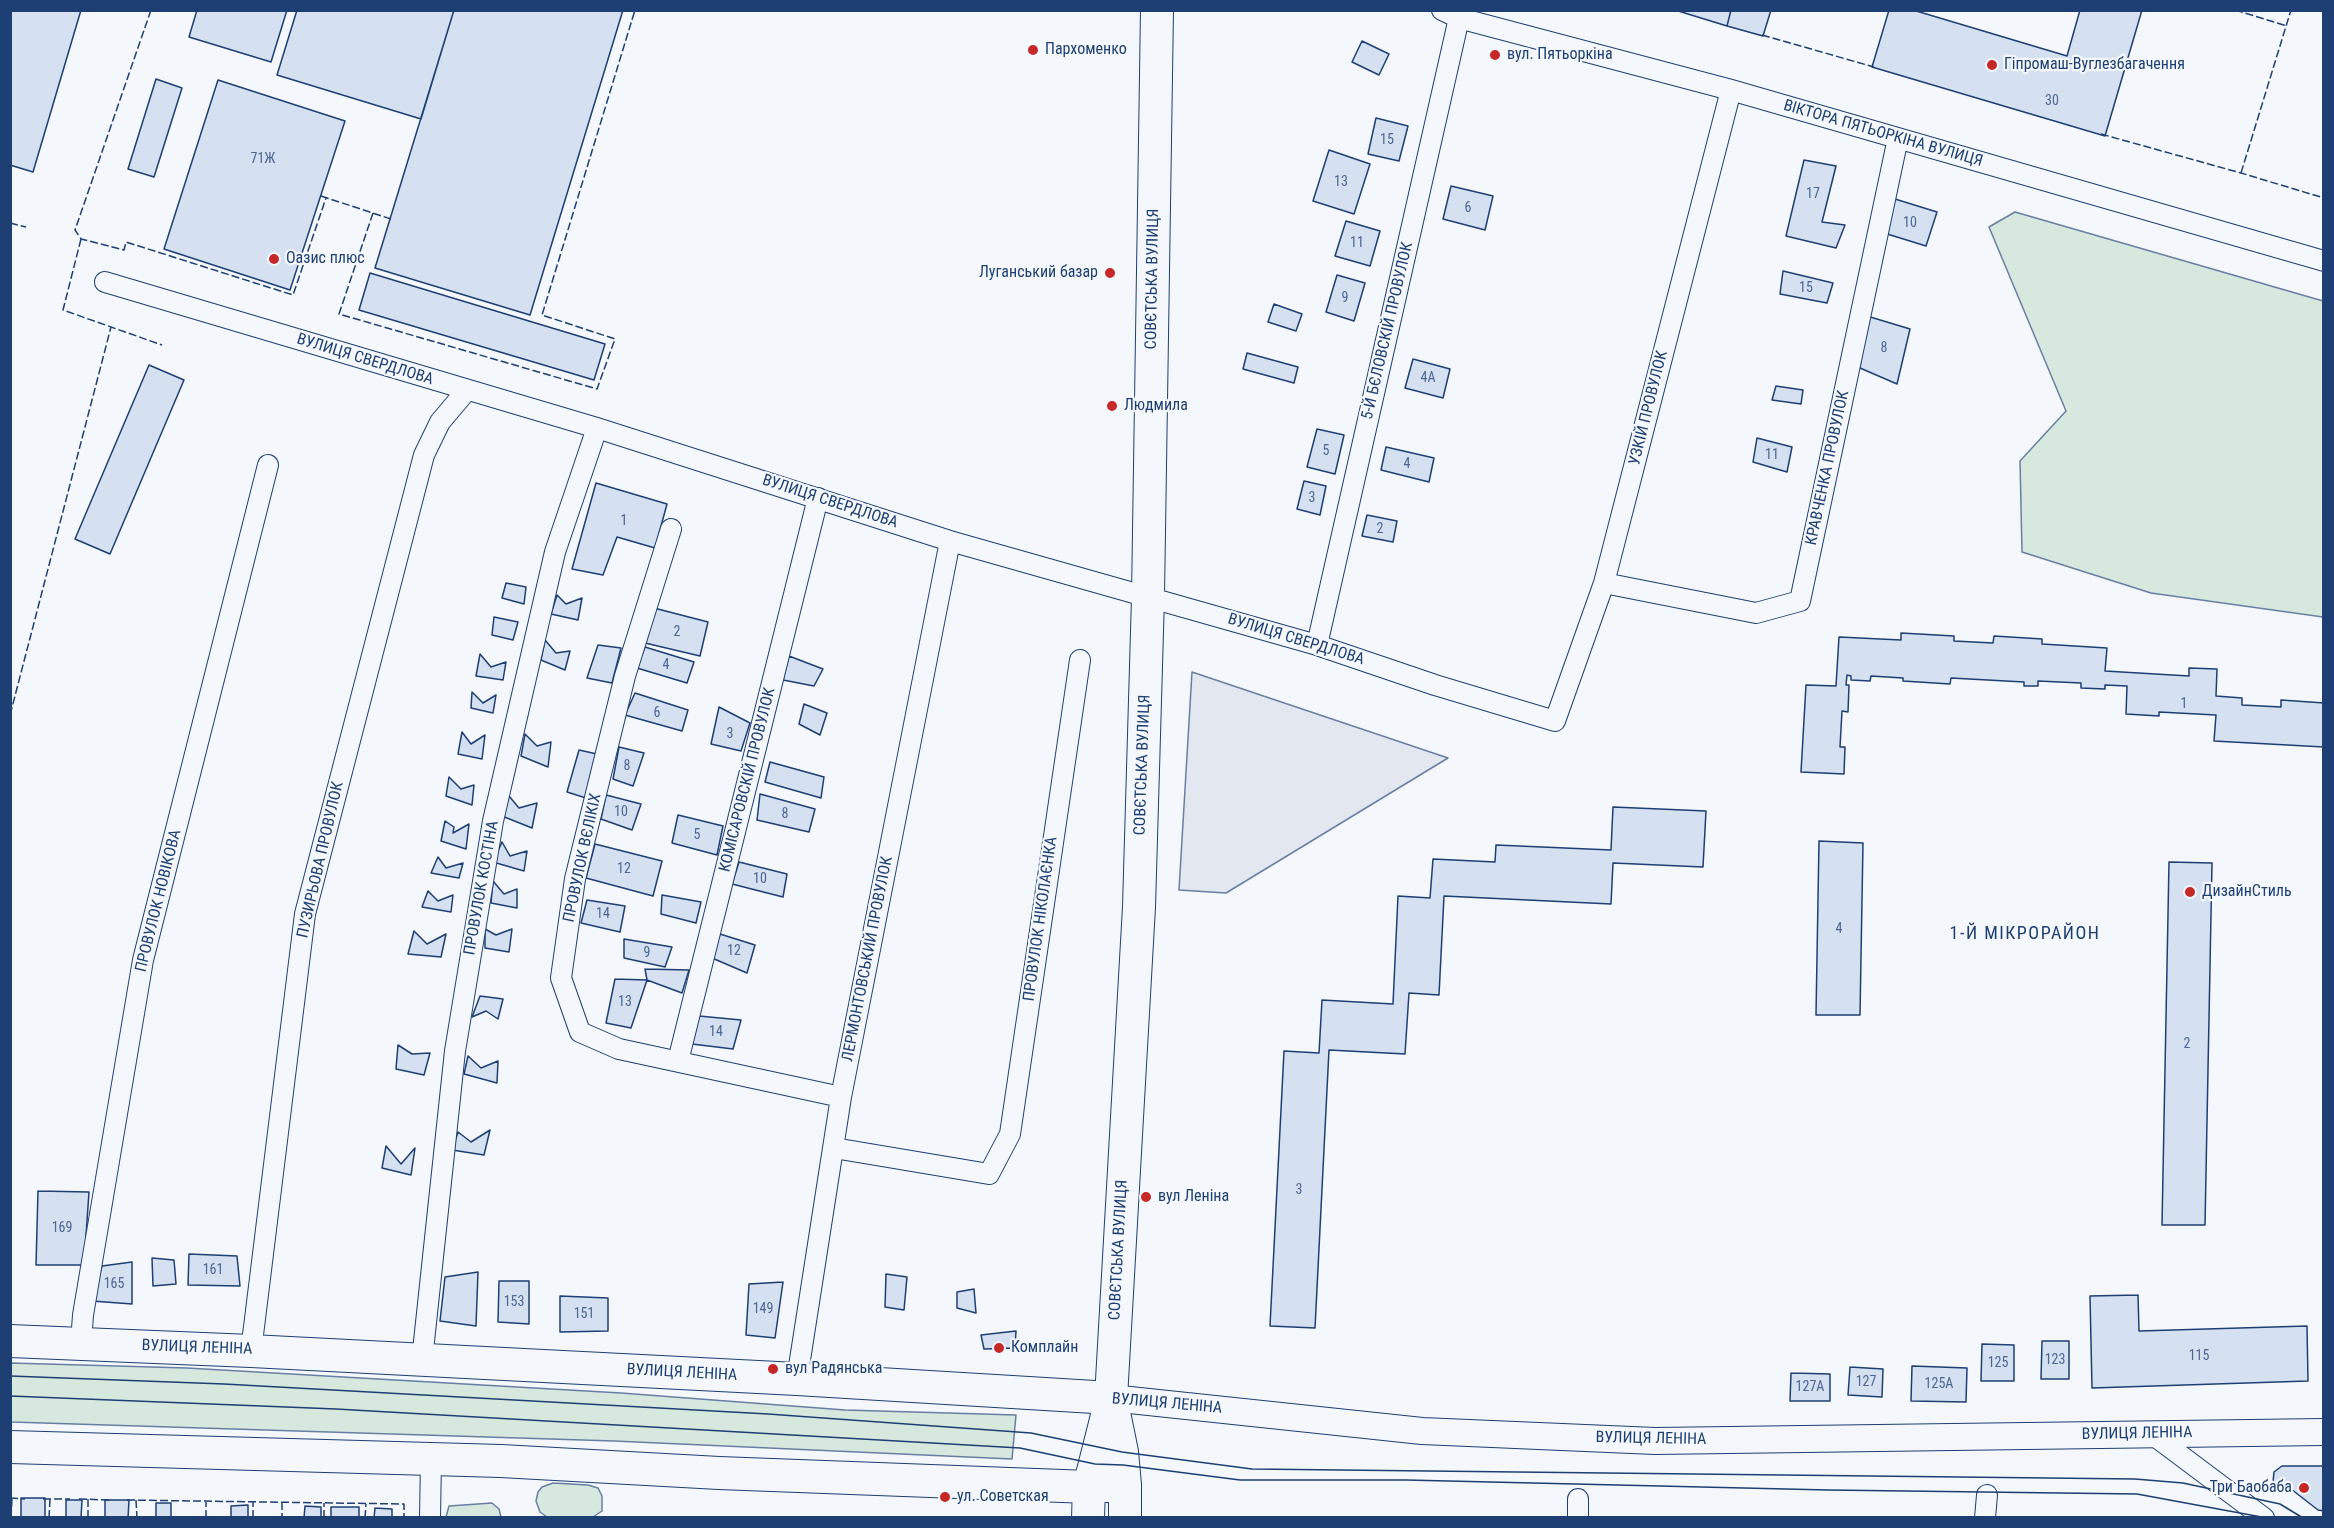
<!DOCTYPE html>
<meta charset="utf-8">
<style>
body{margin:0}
#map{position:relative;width:2334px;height:1528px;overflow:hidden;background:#f4f7fb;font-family:"Roboto Condensed",sans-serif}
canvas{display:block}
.frame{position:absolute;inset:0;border:12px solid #1d3f73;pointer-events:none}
</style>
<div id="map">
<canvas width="2334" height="1528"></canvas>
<div class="frame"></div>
</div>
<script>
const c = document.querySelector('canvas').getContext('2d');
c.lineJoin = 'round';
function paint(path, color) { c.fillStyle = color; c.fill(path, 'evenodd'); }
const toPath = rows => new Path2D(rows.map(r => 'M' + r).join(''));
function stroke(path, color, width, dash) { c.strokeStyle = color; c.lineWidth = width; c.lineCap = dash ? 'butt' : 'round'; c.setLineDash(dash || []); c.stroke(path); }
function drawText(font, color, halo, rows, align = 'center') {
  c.font = font + ' "Roboto Condensed",sans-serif'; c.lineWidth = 4.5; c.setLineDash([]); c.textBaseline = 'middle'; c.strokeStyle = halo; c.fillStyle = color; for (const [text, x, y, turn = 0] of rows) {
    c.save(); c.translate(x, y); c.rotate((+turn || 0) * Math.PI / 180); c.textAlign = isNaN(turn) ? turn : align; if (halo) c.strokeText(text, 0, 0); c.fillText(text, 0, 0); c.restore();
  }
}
const green = toPath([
 [2015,212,2323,301,2323,617,2151,593,2022,552,2020,461,2066,411,1989,227,2015,212],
 [10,1363,187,1368,621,1393,845,1410,1016,1415,1012,1459,614,1441,11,1422,10,1363],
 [553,1483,588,1485,598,1488,602,1496,602,1511,593,1517,547,1517,540,1512,536,1501,538,1492,542,1487,553,1483],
 [492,1503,499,1509,501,1517,446,1517,449,1506,492,1503]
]);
paint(green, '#d7e8df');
stroke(green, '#687fa3', 1.5);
const parking = toPath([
 [1192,672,1448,758,1226,893,1179,890,1192,672]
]);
paint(parking, '#e3e8f0');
stroke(parking, '#687fa3', 1.5);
const building = toPath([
 [10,10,81,10,33,172,10,165,10,10],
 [197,10,287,10,271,62,189,37,197,10],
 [297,10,454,10,421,119,277,75,297,10],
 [454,10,623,10,530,315,375,268,454,10],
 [1675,10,1731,10,1727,26,1675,10],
 [1731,10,1771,10,1763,36,1727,26,1731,10],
 [1889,10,1913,10,2067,56,2080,10,2142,10,2105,136,1872,67,1889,10],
 [1362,41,1389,54,1379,75,1352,62,1362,41],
 [156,79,182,88,154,177,128,169,156,79],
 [218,80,345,121,290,290,164,249,218,80],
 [1376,118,1408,126,1399,161,1368,154,1376,118],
 [1329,150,1370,164,1354,214,1313,201,1329,150],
 [1804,160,1836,166,1822,222,1845,225,1836,248,1786,236,1804,160],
 [1451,186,1493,196,1485,230,1443,219,1451,186],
 [1895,199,1937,212,1926,246,1884,233,1895,199],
 [1346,221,1380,231,1370,266,1335,256,1346,221],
 [1783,271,1833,283,1827,303,1780,294,1783,271],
 [370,273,605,344,594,380,359,310,370,273],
 [1337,275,1365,283,1354,321,1326,312,1337,275],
 [1274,304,1302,314,1296,331,1268,322,1274,304],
 [1867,316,1910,329,1897,384,1860,368,1867,316],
 [1247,353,1298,367,1294,383,1243,369,1247,353],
 [1413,359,1450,369,1443,398,1405,388,1413,359],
 [149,365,184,380,110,554,75,539,149,365],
 [1776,386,1803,390,1801,404,1772,400,1776,386],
 [1317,429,1344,435,1335,474,1307,467,1317,429],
 [1757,438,1792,447,1787,472,1753,462,1757,438],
 [1386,447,1434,458,1429,482,1381,470,1386,447],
 [1304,481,1326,486,1320,515,1297,509,1304,481],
 [596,483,667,504,655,548,617,537,603,575,572,569,596,483],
 [1367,515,1397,521,1393,542,1362,536,1367,515],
 [506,583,526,587,524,604,502,598,506,583],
 [557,595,566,604,582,598,578,620,551,614,557,595],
 [654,608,708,622,700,656,645,643,654,608],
 [494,617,518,622,513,640,492,635,494,617],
 [1901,633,1954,636,1954,641,1993,643,1994,636,2042,639,2042,644,2107,648,2105,671,2189,676,2189,668,2217,669,2216,696,2242,698,2242,705,2281,707,2281,700,2324,703,2324,747,2214,741,2216,715,2159,712,2159,716,2126,714,2127,686,2105,685,2105,689,2081,688,2081,683,2038,681,2038,686,2024,686,2024,682,1951,678,1950,684,1903,681,1903,678,1871,676,1870,681,1851,680,1851,676,1847,675,1846,685,1849,685,1848,712,1842,711,1840,747,1845,747,1844,774,1801,772,1806,685,1836,686,1839,637,1901,640,1901,633],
 [545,640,556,653,570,651,565,670,541,660,545,640],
 [598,645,621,648,612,683,587,678,598,645],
 [645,647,694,662,687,683,637,668,645,647],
 [480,654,491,667,506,662,503,680,476,676,480,654],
 [789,656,823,669,814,686,783,680,789,656],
 [472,692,483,703,496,695,493,713,471,708,472,692],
 [635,693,688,710,682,731,625,715,635,693],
 [804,704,827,713,820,735,799,724,804,704],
 [719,707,750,723,741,751,711,744,719,707],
 [462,732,471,744,485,735,482,759,458,754,462,732],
 [525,734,537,746,551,742,548,767,521,756,525,734],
 [619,747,644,753,633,786,613,779,619,747],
 [579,750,597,754,586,798,567,792,579,750],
 [770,762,824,777,821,798,765,782,770,762],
 [449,777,461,789,474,785,472,805,446,796,449,777],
 [760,794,815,809,809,832,757,820,760,794],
 [606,795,641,804,632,830,601,819,606,795],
 [509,796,519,808,537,803,532,828,502,816,509,796],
 [1613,807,1706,811,1703,867,1613,863,1611,904,1444,896,1439,995,1409,993,1405,1054,1329,1050,1315,1328,1270,1326,1284,1051,1319,1053,1322,1000,1393,1004,1398,896,1430,898,1433,859,1495,862,1496,845,1611,850,1613,807],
 [678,815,723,826,717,855,672,843,678,815],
 [445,821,454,827,453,833,469,824,466,849,441,841,445,821],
 [1819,841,1863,843,1860,1015,1816,1015,1819,841],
 [502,842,510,856,527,851,524,871,493,862,502,842],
 [595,844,662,861,653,896,586,878,595,844],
 [438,857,446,868,463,863,459,878,431,873,438,857],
 [739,862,787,874,783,897,732,884,739,862],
 [2169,862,2212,863,2205,1225,2162,1225,2169,862],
 [493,881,504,894,517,889,517,908,491,903,493,881],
 [428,891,438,901,453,895,451,912,422,907,428,891],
 [662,895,701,902,696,923,661,914,662,895],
 [587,900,625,906,620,932,581,923,587,900],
 [485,929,496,935,512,929,509,952,485,948,485,929],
 [414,931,427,944,446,934,441,957,408,954,414,931],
 [720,934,755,945,747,973,712,958,720,934],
 [624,939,672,947,665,967,624,958,624,939],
 [645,969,689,970,682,993,647,980,645,969],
 [615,979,647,980,631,1028,606,1023,615,979],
 [480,996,503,999,498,1019,486,1011,472,1017,480,996],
 [699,1016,741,1020,733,1049,692,1044,699,1016],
 [398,1045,412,1054,430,1053,424,1075,396,1069,398,1045],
 [468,1056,481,1068,498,1061,497,1083,464,1074,468,1056],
 [490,1130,484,1155,452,1150,458,1132,471,1142,490,1130],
 [386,1146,401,1164,415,1148,411,1175,382,1168,386,1146],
 [38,1191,89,1192,84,1265,36,1265,38,1191],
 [189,1254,237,1256,240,1286,188,1285,189,1254],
 [152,1258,174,1260,176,1284,153,1286,152,1258],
 [132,1262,132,1304,92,1301,102,1266,132,1262],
 [478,1272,476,1326,440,1321,445,1277,478,1272],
 [886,1274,907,1277,904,1310,885,1307,886,1274],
 [499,1281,529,1281,529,1324,498,1322,499,1281],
 [783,1282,775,1338,746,1335,749,1284,783,1282],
 [974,1289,976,1313,957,1308,957,1292,974,1289],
 [2138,1295,2139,1331,2307,1326,2308,1381,2092,1388,2090,1296,2138,1295],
 [560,1296,608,1298,608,1331,560,1332,560,1296],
 [1016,1331,1015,1348,984,1349,981,1335,1016,1331],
 [2042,1341,2069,1341,2069,1379,2041,1379,2042,1341],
 [1982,1344,2014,1345,2014,1381,1981,1381,1982,1344],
 [1912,1366,1967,1368,1966,1402,1911,1401,1912,1366],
 [1850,1367,1883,1369,1882,1397,1848,1395,1850,1367],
 [1791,1373,1830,1374,1830,1401,1790,1401,1791,1373],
 [2282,1466,2324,1466,2324,1511,2318,1510,2291,1489,2276,1487,2273,1482,2274,1472,2282,1466],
 [21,1498,45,1498,45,1518,21,1518,21,1498],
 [66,1500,82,1500,81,1518,66,1518,66,1500],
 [105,1500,129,1500,128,1518,105,1518,105,1500],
 [156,1503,171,1503,171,1518,156,1518,156,1503],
 [248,1505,248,1518,231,1518,231,1506,248,1505],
 [305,1506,321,1507,321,1518,304,1518,305,1506],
 [331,1507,359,1507,359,1518,331,1518,331,1507],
 [375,1508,392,1509,392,1518,374,1518,375,1508]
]);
paint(building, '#d5e0f0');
stroke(building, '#1d3f73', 1.5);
const minor = toPath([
 [1442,10,1459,18,1731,90,2324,261],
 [105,282,597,428,950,541,1317,645,1435,685,1555,721,1604,583,1731,90],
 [671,529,625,676,575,879,561,978,580,1032,619,1049,841,1097],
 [1604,583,1756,613,1800,601,1898,138],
 [1317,645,1459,18],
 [678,1061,818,498],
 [834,1148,989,1174,1010,1134,1080,660],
 [81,1343,83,1315,143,960,268,465],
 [251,1351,305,914,424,455,440,422,467,390],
 [422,1360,455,1051,493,821,555,552,597,428],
 [797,1379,841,1097,950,541],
 [2152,1434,2264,1518],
 [430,1518,431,1459],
 [1578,1518,1578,1499],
 [1985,1518,1987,1495]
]);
const tertiary = toPath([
 [1111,1398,1422,1431,1655,1441,2324,1432]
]);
const primary = toPath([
 [10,1341,251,1351,797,1379,1111,1398],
 [10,1447,501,1461,719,1473,1089,1487,1125,1485],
 [1088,1518,1089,1487,1109,1408],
 [1125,1518,1125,1485,1122,1452,1111,1398,1139,907,1148,597,1157,10]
]);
stroke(minor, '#1d3f73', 22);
stroke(tertiary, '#1d3f73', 28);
stroke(primary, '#1d3f73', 34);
stroke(minor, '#f4f7fb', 20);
stroke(tertiary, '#f4f7fb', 26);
stroke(primary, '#f4f7fb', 32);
stroke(toPath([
 [10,1376,224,1384,768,1414,1031,1433,1122,1452,1252,1469,2135,1479,2183,1483,2280,1504,2303,1518],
 [10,1396,336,1409,1020,1448,1095,1464,1123,1465,1240,1480,1406,1480,1828,1490,2137,1494,2267,1518]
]), '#1d3f73', 1.5);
stroke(toPath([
 [151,10,75,230,81,239,124,250,126,242,293,295,326,198],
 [2235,10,2287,26],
 [1762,35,1874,67],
 [2101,134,2241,173,2324,198],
 [2241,173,2291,10],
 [321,196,391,219],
 [373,213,339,314,597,389,615,339,542,315,635,10],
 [10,223,26,227],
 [81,239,63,310,162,345],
 [10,715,111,327],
 [10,1498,25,1499],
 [43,1499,70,1499],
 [79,1499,109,1500],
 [88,1499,88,1518],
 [127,1500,404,1504,404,1518],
 [136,1500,137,1518],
 [282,1502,282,1518],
 [11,1518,12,1498],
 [49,1518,50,1499],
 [206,1518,206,1501],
 [253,1518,253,1502],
 [324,1518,324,1503],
 [365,1518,366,1504]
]), '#1d3f73', 1.5, [8, 3]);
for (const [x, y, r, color] of [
 [1033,50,6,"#c62828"],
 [1495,55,6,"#c62828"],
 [1992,65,6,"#c62828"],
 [274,259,6,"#c62828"],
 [1110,273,6,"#c62828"],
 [1112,406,6,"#c62828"],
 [2190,892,6,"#c62828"],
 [1146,1197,6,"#c62828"],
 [999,1348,6,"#c62828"],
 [773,1369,6,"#c62828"],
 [2304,1488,6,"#c62828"],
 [945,1497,6,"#c62828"]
]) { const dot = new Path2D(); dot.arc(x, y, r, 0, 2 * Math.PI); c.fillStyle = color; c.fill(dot); stroke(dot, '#f4f7fb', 2); }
drawText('14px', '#4b6792', null, [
 ["30",2052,101],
 ["15",1387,140],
 ["71Ж",263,159],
 ["13",1341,182],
 ["17",1813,194],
 ["6",1468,208],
 ["10",1910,223],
 ["11",1357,243],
 ["15",1806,288],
 ["9",1345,298],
 ["8",1884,348],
 ["4А",1428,378],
 ["5",1326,451],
 ["11",1772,455],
 ["4",1407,464],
 ["3",1312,498],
 ["1",624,521],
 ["2",1380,529],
 ["2",677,632],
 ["4",666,665],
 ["1",2184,704],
 ["6",657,713],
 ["3",730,734],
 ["8",627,766],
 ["10",621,812],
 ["8",785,814],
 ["5",697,835],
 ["12",624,869],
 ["10",760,879],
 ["14",603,914],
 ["4",1839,929],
 ["12",734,951],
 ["9",647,953],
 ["13",625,1002],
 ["14",716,1032],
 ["2",2187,1044],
 ["3",1299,1190],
 ["169",62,1228],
 ["161",213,1270],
 ["165",114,1284],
 ["153",514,1302],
 ["149",763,1309],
 ["151",584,1314],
 ["115",2199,1356],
 ["123",2055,1360],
 ["125",1998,1363],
 ["127",1866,1382],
 ["125А",1939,1384],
 ["127А",1810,1387]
]);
drawText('16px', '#1d3f73', '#f4f7fb', [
 ["Пархоменко",1045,50],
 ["вул. Пятьоркіна",1507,55],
 ["Гіпромаш-Вуглезбагачення",2004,65],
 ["Оазис плюс",286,259],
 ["Луганський базар",1098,273,"right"],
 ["Людмила",1124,406],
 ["ДизайнСтиль",2202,892],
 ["вул Леніна",1158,1197],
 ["Комплайн",1011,1348],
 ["вул Радянська",785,1369],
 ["Три Баобаба",2292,1488,"right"],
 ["ул. Советская",957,1497]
], 'left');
drawText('16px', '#1d3f73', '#f4f7fb', [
 ["ВІКТОРА ПЯТЬОРКІНА ВУЛИЦЯ",1883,134,16],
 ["СОВЄТСЬКА ВУЛИЦЯ",1153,279,-89],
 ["5-Й БЄЛОВСКІЙ ПРОВУЛОК",1388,331,-77],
 ["ВУЛИЦЯ СВЕРДЛОВА",365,360,17],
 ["УЗКІЙ ПРОВУЛОК",1649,408,-76],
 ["КРАВЧЕНКА ПРОВУЛОК",1828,468,-78],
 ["ВУЛИЦЯ СВЕРДЛОВА",830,502,18],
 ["ВУЛИЦЯ СВЕРДЛОВА",1296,640,17],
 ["СОВЄТСЬКА ВУЛИЦЯ",1143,765,-88],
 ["КОМІСАРОВСКІЙ ПРОВУЛОК",748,780,-76],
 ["ПРОВУЛОК ВЄЛІКІХ",583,858,-78],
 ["ПУЗИРЬОВА ПРОВУЛОК",321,860,-77],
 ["ПРОВУЛОК КОСТІНА",482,888,-80],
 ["ПРОВУЛОК НОВІКОВА",159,901,-76],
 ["ПРОВУЛОК НІКОЛАЄНКА",1041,919,-82],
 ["ЛЕРМОНТОВСЬКИЙ ПРОВУЛОК",868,959,-79],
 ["СОВЄТСЬКА ВУЛИЦЯ",1119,1250,-87],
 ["ВУЛИЦЯ ЛЕНІНА",197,1348,2],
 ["ВУЛИЦЯ ЛЕНІНА",682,1373,3],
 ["ВУЛИЦЯ ЛЕНІНА",1167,1404,5],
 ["ВУЛИЦЯ ЛЕНІНА",2137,1434,-1],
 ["ВУЛИЦЯ ЛЕНІНА",1651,1439,1]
]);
c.letterSpacing = '1.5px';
drawText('18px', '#1d3f73', '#f4f7fb', [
 ["1-Й МІКРОРАЙОН",2025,934]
]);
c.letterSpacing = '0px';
</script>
